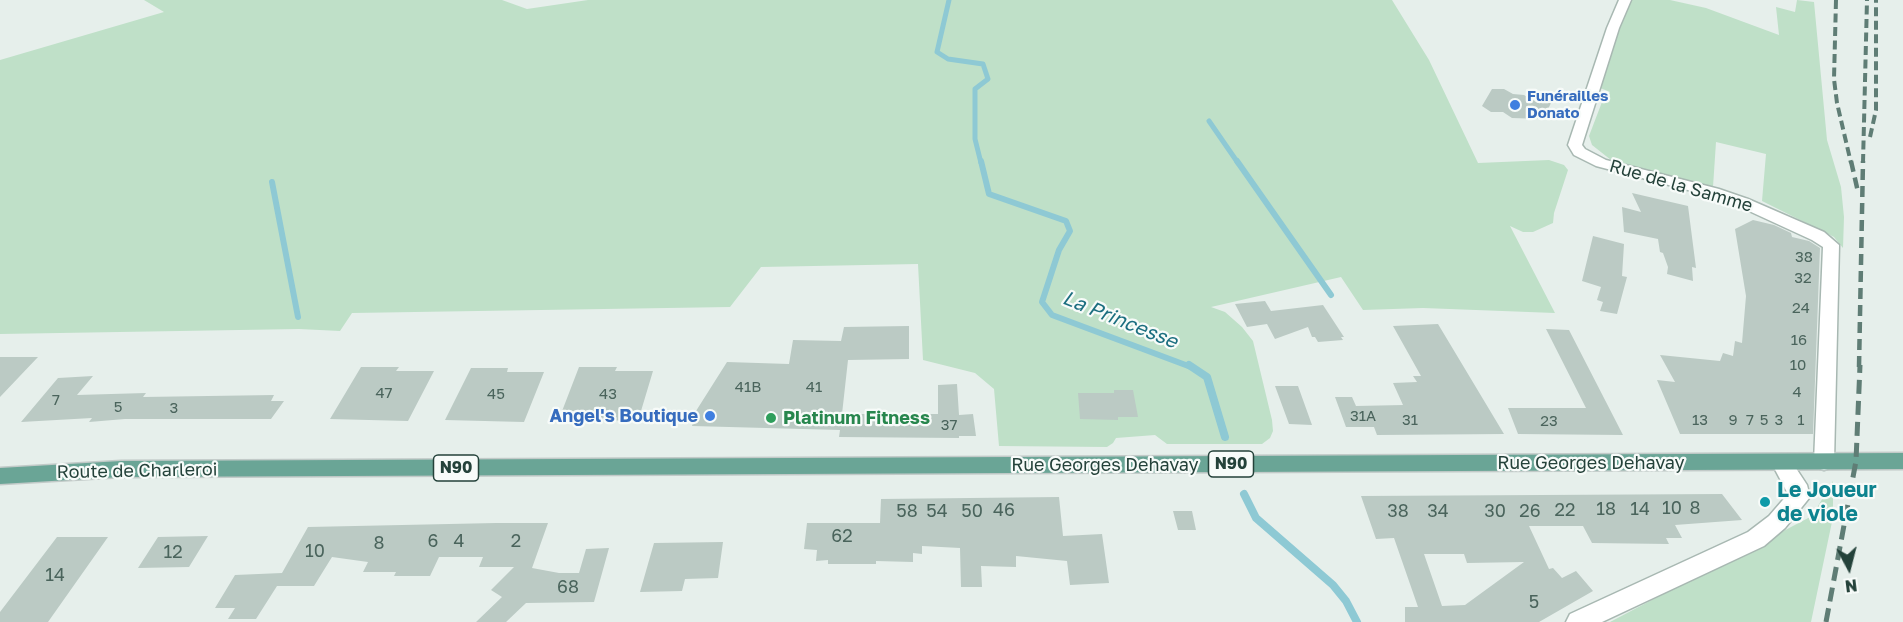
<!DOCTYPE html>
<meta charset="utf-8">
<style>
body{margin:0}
#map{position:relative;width:1903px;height:622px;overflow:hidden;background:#e6efeb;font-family:"Golos Text",sans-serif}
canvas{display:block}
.north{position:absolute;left:1819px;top:538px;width:60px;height:60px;-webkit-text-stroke:4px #f7fbf9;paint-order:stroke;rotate:173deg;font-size:16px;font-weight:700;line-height:24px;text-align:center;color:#24423a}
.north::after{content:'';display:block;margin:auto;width:21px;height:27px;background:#24423a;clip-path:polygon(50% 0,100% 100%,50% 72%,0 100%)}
</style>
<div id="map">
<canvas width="1903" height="622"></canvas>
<div class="north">N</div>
</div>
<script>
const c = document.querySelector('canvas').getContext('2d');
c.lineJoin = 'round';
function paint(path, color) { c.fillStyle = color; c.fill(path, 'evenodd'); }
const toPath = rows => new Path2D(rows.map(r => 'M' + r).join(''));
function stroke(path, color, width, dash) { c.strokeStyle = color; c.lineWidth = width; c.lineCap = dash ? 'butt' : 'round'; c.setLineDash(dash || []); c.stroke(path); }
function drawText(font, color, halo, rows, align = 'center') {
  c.font = font + ' "Golos Text",sans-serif'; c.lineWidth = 4.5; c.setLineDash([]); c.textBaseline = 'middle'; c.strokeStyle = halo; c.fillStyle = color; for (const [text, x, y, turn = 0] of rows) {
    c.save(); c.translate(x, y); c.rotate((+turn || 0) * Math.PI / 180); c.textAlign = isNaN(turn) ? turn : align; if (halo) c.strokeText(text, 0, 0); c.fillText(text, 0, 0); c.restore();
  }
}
paint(toPath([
 [144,0,502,0,527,9,588,0,1392,0,1429,60,1478,163,1549,160,1564,165,1568,170,1554,213,1553,223,1533,232,1523,232,1510,226,1555,313,1423,308,1363,310,1341,277,1211,307,1225,312,1242,327,1253,341,1272,420,1273,431,1270,438,1262,444,1167,444,1155,435,1116,438,1113,443,1107,447,999,446,994,389,975,373,923,360,918,264,761,267,730,307,352,313,340,331,299,329,0,334,0,60,164,12],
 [1625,0,1670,0,1706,8,1779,35,1776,7,1795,12,1797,0,1814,2,1827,140,1841,187,1844,217,1843,248,1834,237,1762,201,1766,154,1716,142,1713,187,1611,160,1592,145,1589,136,1602,102,1610,92,1593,85],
 [1833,481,1833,517,1811,622,1610,622,1812,516]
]), '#bfe0c8');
stroke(toPath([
 [949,0,937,52,948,59,983,64,988,79,975,89,975,139,981,163],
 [1209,121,1238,163]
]), '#8ec9d4', 5);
stroke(toPath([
 [981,161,989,194,1066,221,1070,231,1059,250,1042,302,1052,315,1191,367],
 [1237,161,1331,295],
 [272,182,298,317]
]), '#8ec9d4', 6);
stroke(toPath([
 [1189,365,1207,377,1225,437],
 [1244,494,1256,518,1333,585,1346,601,1357,622]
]), '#8ec9d4', 8);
paint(toPath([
 [1492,89,1504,89,1513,94,1524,95,1538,103,1551,103,1543,119,1512,118,1503,112,1491,112,1482,106],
 [1632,193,1688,206,1696,268,1692,267,1693,281,1667,274,1668,267,1663,253,1660,252,1658,239,1624,232,1622,207,1641,212],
 [1753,220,1774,225,1791,233,1792,237,1809,241,1820,248,1813,434,1680,434,1657,380,1675,382,1660,355,1720,361,1723,353,1733,356,1735,341,1742,343,1746,296,1735,229],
 [1593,236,1624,244,1622,276,1627,277,1617,314,1600,311,1603,302,1597,300,1601,287,1582,281],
 [1265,301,1271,311,1323,305,1344,337,1341,337,1343,340,1318,342,1315,337,1312,337,1308,327,1275,339,1267,324,1247,327,1235,304],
 [1438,324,1504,434,1377,435,1374,427,1346,427,1335,397,1352,397,1356,406,1403,405,1393,383,1417,382,1413,376,1421,376,1393,326],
 [909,326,909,359,848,360,842,414,938,414,938,385,957,384,959,415,973,414,976,436,959,436,959,438,839,437,840,430,692,426,696,411,727,362,789,364,793,340,841,341,844,327],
 [1546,329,1569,330,1623,435,1518,434,1508,408,1586,408],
 [0,357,38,357,0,397],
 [361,367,399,367,396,371,434,371,408,421,330,419],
 [579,367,617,367,615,371,653,371,638,421,559,419],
 [471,368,508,368,507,372,544,372,524,422,445,420],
 [93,376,77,395,146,393,143,397,274,395,271,401,284,401,271,419,125,419,89,422,92,418,21,422,58,378],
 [1275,386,1298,386,1312,425,1289,424],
 [1114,390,1133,390,1138,417,1118,417,1118,420,1080,419,1078,393,1114,393],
 [1722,494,1742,520,1675,525,1682,538,1666,538,1669,544,1592,543,1583,526,1529,526,1549,569,1553,568,1562,578,1576,571,1593,591,1539,622,1405,622,1405,607,1418,607,1394,538,1376,539,1361,496],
 [1424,554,1464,554,1467,563,1524,562,1465,605,1442,606],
 [1059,497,1063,536,1102,534,1109,583,1070,585,1067,561,1016,556,1016,567,981,566,982,587,961,587,960,548,922,546,922,554,913,553,913,562,876,561,876,564,828,564,828,560,816,561,817,550,804,549,807,523,880,523,881,499],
 [1173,511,1192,511,1196,530,1178,530],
 [496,523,548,523,532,568,559,573,579,573,586,549,609,548,594,602,526,603,506,622,476,622,502,597,491,590,514,567,479,567,483,557,439,557,430,576,394,576,396,572,363,572,368,562,332,557,314,586,277,586,256,619,228,619,235,608,215,608,235,575,282,573,308,527],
 [208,536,189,567,138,568,158,537],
 [57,537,108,537,48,622,0,622,0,612],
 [723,542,718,578,685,579,682,591,640,592,654,543]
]), '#bbcac4');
const minor = toPath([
 [1619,0,1631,0,1619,28,1582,145,1585,149,1606,160,1719,189,1748,199,1824,232,1839,245,1834,462,1831,468,1824,470,1817,468,1814,462,1823,247,1812,240,1736,205,1707,195,1596,166,1574,155,1568,145,1607,28,1619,0],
 [1781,454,1788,456,1807,485,1810,497,1785,528,1764,546,1602,622,1566,622,1570,614,1748,532,1769,516,1788,494,1771,462,1774,456,1781,454]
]);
const primary = toPath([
 [1903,453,1903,469,121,477,0,484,0,468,121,461,1903,453]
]);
stroke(minor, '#a8b8b2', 3);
stroke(primary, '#c2cac8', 3);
paint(minor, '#fff');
paint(primary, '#6aa596');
stroke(toPath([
 [1836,0,1834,79,1837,103,1851,163],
 [1870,137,1876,110,1876,0],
 [1863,163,1867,0]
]), '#5f7d75', 4, [9, 4.5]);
stroke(toPath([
 [1851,161,1858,192],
 [1859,367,1863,161]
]), '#5f7d75', 4.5, [11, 6]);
stroke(toPath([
 [1826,622,1856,461,1860,365]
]), '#5f7d75', 5, [14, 7]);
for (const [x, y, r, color] of [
 [1515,105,6,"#3f7fe0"],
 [710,416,6,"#3f7fe0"],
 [771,418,6,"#2e9e5b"],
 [1765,502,6,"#0f9aa8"]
]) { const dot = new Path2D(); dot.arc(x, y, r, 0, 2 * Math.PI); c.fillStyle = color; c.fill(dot); stroke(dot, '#f7fbf9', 2); }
drawText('bold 15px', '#366cbe', '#f7fbf9', [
 ["Funérailles",1527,96],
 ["Donato",1527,113]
], 'left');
drawText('15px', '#4a645c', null, [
 ["38",1804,257],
 ["32",1803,278],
 ["24",1801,308],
 ["16",1799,340],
 ["10",1798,365],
 ["41B",748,387],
 ["41",814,387],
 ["4",1797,392],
 ["47",384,393],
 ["45",496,394],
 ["43",608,394],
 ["7",56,400],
 ["5",118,407],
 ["3",174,408],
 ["31A",1363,416],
 ["31",1410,420],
 ["13",1700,420],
 ["9",1733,420],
 ["7",1750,420],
 ["5",1764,420],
 ["3",1779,420],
 ["1",1801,420],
 ["23",1549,421],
 ["37",949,425]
]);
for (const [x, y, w] of [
 [1231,464,45],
 [456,468,45]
]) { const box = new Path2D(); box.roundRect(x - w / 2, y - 13, w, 26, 4.5); c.fillStyle = '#f7fbf9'; c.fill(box); stroke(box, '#24423a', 1.5); }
drawText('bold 16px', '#24423a', null, [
 ["N90",1231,464],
 ["N90",456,468]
]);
drawText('18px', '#24423a', '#f7fbf9', [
 ["Rue de la Samme",1681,186,16],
 ["Rue Georges Dehavay",1591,463],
 ["Rue Georges Dehavay",1105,465],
 ["Route de Charleroi",137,471,-1]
]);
drawText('bold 18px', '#366cbe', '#f7fbf9', [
 ["Angel's Boutique",698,416]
], 'right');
drawText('bold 18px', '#27864d', '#f7fbf9', [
 ["Platinum Fitness",783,418]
], 'left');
drawText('18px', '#4a645c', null, [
 ["10",1672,508],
 ["8",1695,508],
 ["18",1606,509],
 ["14",1640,509],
 ["46",1004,510],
 ["22",1565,510],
 ["58",907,511],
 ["54",937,511],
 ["50",972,511],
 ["38",1398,511],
 ["34",1438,511],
 ["30",1495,511],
 ["26",1530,511],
 ["62",842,536],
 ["6",433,541],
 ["4",459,541],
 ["2",516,541],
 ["8",379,543],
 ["10",315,551],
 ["12",173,552],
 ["14",55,575],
 ["68",568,587],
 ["5",1534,602]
]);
drawText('italic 20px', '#1c6f80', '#f7fbf9', [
 ["La Princesse",1120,320,22]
]);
drawText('bold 21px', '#0d838f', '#f7fbf9', [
 ["Le Joueur",1777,490],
 ["de viole",1777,514]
], 'left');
</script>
